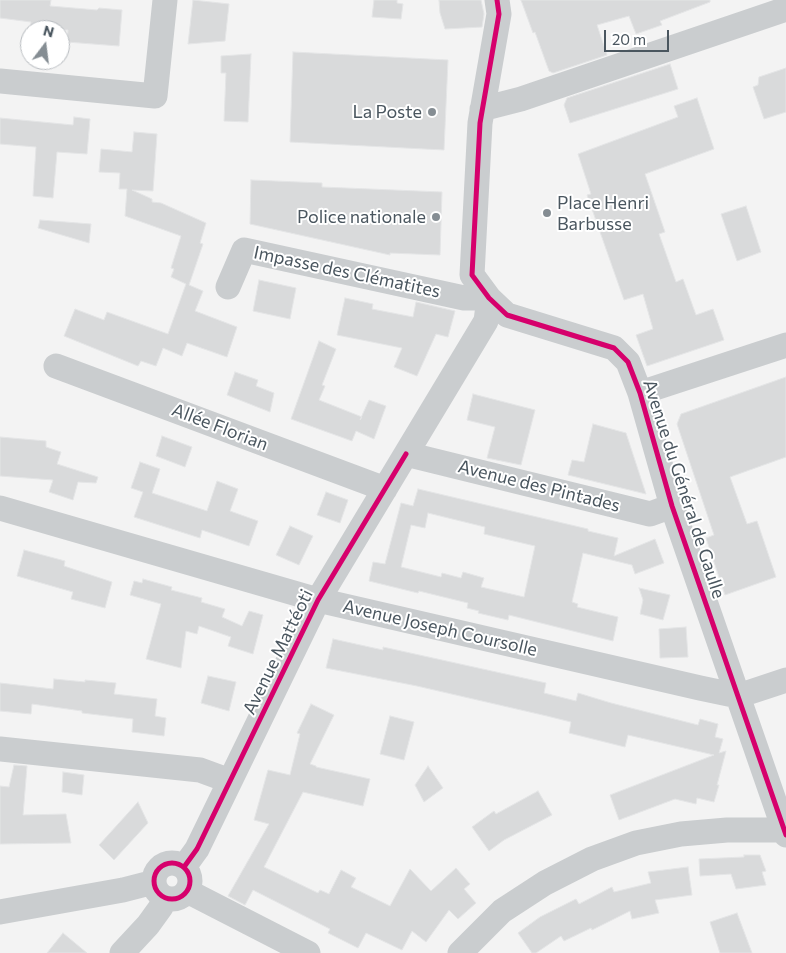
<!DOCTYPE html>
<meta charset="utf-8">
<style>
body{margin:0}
#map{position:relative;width:786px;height:953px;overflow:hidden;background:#f3f3f3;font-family:Commissioner,sans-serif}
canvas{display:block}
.north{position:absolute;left:20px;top:20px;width:50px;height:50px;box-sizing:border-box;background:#fff;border:1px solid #b7bbbf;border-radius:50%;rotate:15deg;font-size:14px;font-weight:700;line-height:20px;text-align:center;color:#4a565f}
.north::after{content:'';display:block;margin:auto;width:18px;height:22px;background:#858d93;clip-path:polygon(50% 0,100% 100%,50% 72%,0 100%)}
.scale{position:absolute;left:604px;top:30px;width:65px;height:22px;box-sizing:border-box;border:2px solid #4a565f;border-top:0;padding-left:6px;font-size:15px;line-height:18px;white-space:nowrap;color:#4a565f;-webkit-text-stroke:4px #fff;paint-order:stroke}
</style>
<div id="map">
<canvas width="786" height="953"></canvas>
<div class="north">N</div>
<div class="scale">20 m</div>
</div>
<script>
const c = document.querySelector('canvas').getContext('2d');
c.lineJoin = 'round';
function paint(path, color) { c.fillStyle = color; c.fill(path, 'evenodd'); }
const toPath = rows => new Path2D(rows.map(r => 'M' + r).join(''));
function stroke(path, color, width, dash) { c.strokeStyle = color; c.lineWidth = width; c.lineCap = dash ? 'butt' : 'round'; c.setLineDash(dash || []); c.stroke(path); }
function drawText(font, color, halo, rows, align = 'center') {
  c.font = font + ' Commissioner,sans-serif'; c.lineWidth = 4; c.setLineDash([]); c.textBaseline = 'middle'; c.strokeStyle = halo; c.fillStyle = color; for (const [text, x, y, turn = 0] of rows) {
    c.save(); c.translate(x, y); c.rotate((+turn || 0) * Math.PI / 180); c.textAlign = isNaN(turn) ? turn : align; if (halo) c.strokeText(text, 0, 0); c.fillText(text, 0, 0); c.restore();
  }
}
const building = toPath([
 [0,0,51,0,50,6,97,10,99,8,122,10,119,46,67,42,68,30,30,30,31,22,0,18,0,0],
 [193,0,229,4,225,41,188,44,193,0],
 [374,0,397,0,397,3,403,4,401,19,372,17,374,0],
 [439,0,481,0,484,14,482,27,445,29,440,13,439,0],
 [521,0,710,0,710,2,660,21,662,25,636,34,629,16,597,25,607,55,553,73,549,71,535,32,533,33,521,0],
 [293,52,448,60,444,150,290,142,293,52],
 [251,54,248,122,224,121,226,73,221,73,221,56,251,54],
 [670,64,678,89,570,123,564,105,567,98,670,64],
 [786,68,786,112,764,119,753,87,758,85,759,77,786,68],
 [697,98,714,149,645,174,665,232,659,234,676,282,683,279,696,315,713,309,724,340,647,366,636,335,653,329,643,294,624,300,587,195,591,194,578,154,678,117,674,106,697,98],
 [74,117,90,119,87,154,57,152,53,198,33,196,36,147,0,144,0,118,73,125,74,117],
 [134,132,157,134,153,191,132,190,152,199,152,202,161,203,206,223,200,243,203,244,189,285,203,291,195,311,237,327,227,357,187,343,182,356,163,348,156,366,141,361,138,366,64,336,75,309,104,320,107,312,168,334,186,284,171,277,174,269,171,268,181,236,125,216,127,189,119,189,120,173,99,172,101,149,132,152,134,132],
 [251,180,322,183,322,187,442,192,440,255,390,253,390,255,250,224,251,180],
 [746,206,761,252,737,261,721,214,746,206],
 [40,220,91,224,89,243,38,228,40,220],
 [259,280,296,288,290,319,253,311,259,280],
 [345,298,373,304,372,309,413,317,416,302,455,311,448,337,436,334,417,376,394,367,402,348,337,335,345,298],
 [319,341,336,349,322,385,325,386,319,400,362,417,360,420,369,400,386,406,374,439,356,431,352,441,291,419,319,341],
 [235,372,258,380,256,386,274,393,270,412,227,395,235,372],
 [786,377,786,457,730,477,747,524,757,521,776,577,725,595,706,538,714,535,677,424,681,414,786,377],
 [473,394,535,410,521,465,487,458,495,427,467,420,473,394],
 [593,424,626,433,646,494,568,475,572,460,584,462,593,424],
 [162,436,192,447,185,467,156,456,162,436],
 [0,437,46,441,46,447,61,452,57,464,98,477,96,483,78,482,73,500,49,492,53,480,0,476,0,437],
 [140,462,160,469,152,493,207,511,217,481,238,489,230,511,258,521,249,546,202,530,200,538,134,517,143,492,131,488,140,462],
 [418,489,588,529,588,531,618,538,614,556,655,539,664,563,635,574,632,565,583,553,572,602,578,604,577,607,618,617,613,641,509,615,508,620,478,613,479,611,467,608,468,603,419,591,418,593,369,581,373,562,385,564,401,503,413,506,418,489],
 [428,513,485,527,484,534,535,546,524,597,481,587,484,578,463,572,461,578,442,573,441,577,401,567,411,525,425,528,428,513],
 [326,492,348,500,340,523,317,515,326,492],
 [290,526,313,536,299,565,276,555,290,526],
 [24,550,65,561,64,566,112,582,105,608,71,599,73,592,17,576,24,550],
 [143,579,172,587,171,590,202,598,201,602,225,609,222,617,242,626,249,611,263,615,253,654,228,646,231,637,199,626,197,634,186,631,181,668,146,659,161,604,130,595,134,581,142,583,143,579],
 [639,588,670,595,663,620,640,614,643,600,639,588],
 [686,627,688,657,660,658,659,629,686,627],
 [333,639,383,650,383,647,546,683,544,693,576,701,578,693,611,703,698,725,700,719,718,724,715,737,723,739,719,753,726,751,717,785,719,785,714,802,697,798,696,804,675,799,619,820,610,795,714,755,628,735,625,747,569,733,571,722,547,716,417,686,326,668,333,639],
 [208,676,236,682,229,711,201,703,208,676],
 [54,679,85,682,85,680,116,683,114,694,157,699,155,716,166,718,164,736,132,732,133,719,82,713,82,711,32,704,31,714,0,711,0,683,53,689,54,679],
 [311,704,334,715,310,764,316,766,316,767,370,779,363,806,303,792,264,867,318,893,320,890,329,894,341,870,356,878,351,887,390,906,410,869,431,891,456,868,470,884,464,889,476,903,458,919,449,910,426,942,412,931,402,950,366,933,358,948,328,933,330,929,253,890,245,905,228,896,269,824,254,820,268,770,290,775,300,734,297,733,311,704],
 [390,716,414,722,404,760,380,754,390,716],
 [14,765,27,766,23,815,66,814,71,843,0,844,0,786,9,787,14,765],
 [428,766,443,788,424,802,415,785,428,766],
 [63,772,84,775,82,795,62,792,63,772],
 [538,791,552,815,504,840,489,851,472,827,494,811,496,814,538,791],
 [138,802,148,823,114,860,99,845,138,802],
 [744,855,760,855,766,871,762,872,766,885,736,889,731,874,700,876,699,859,744,857,744,855],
 [688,867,692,895,655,900,659,913,632,919,630,911,592,930,591,928,564,941,561,936,536,953,532,953,518,933,540,917,576,899,579,904,612,887,614,892,651,883,648,872,688,867],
 [737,913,752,953,720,953,710,922,737,913],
 [63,933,87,953,47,953,63,933]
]);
paint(building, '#d9dadb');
stroke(building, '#e4e5e6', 1);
stroke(toPath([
 [497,0,499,14,480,123,472,275,489,298,507,315,614,348,628,362,640,393,672,506,786,835],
 [0,81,155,96,165,0],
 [482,109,521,99,786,9],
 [56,366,385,489],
 [640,393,786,345],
 [406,454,650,514,672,506],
 [0,508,318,600,700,688,738,696,786,680],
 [0,749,200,770,230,781],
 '154 881a18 18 0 1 1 36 0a18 18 0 1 1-36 0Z',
 [184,867,197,849,318,600,486,321,489,298,464,298,244,250,228,287],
 [187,891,308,953],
 [0,912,123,890,154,882],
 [122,953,148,925,161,907,163,897],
 [460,953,502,911,545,883,592,859,636,843,681,834,727,830,784,830]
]), '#cacdcf', 25);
stroke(toPath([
 [497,0,499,14,480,123,472,275,489,298,507,315,614,348,628,362,640,393,672,506,786,835],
 '154 881a18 18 0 1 1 36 0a18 18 0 1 1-36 0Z',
 [184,867,197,849,318,600,406,454]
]), '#d6006c', 5);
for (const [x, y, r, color] of [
 [432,112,5,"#858d93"],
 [547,213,5,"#858d93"],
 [436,217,5,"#858d93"]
]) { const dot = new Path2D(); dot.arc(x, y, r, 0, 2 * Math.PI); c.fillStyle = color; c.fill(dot); stroke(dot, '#fff', 2); }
drawText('18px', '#4a565f', '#fff', [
 ["La Poste",422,112],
 ["Place Henri",557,203,"left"],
 ["Barbusse",557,224,"left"],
 ["Police nationale",426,217]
], 'right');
drawText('18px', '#4a565f', '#fff', [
 ["Impasse des Clématites",347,272,12],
 ["Allée Florian",220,427,21],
 ["Avenue des Pintades",539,486,14],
 ["Avenue du Général de Gaulle",684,489,72],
 ["Avenue Joseph Coursolle",440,628,13],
 ["Avenue Mattéoti",278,652,-64]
]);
</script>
